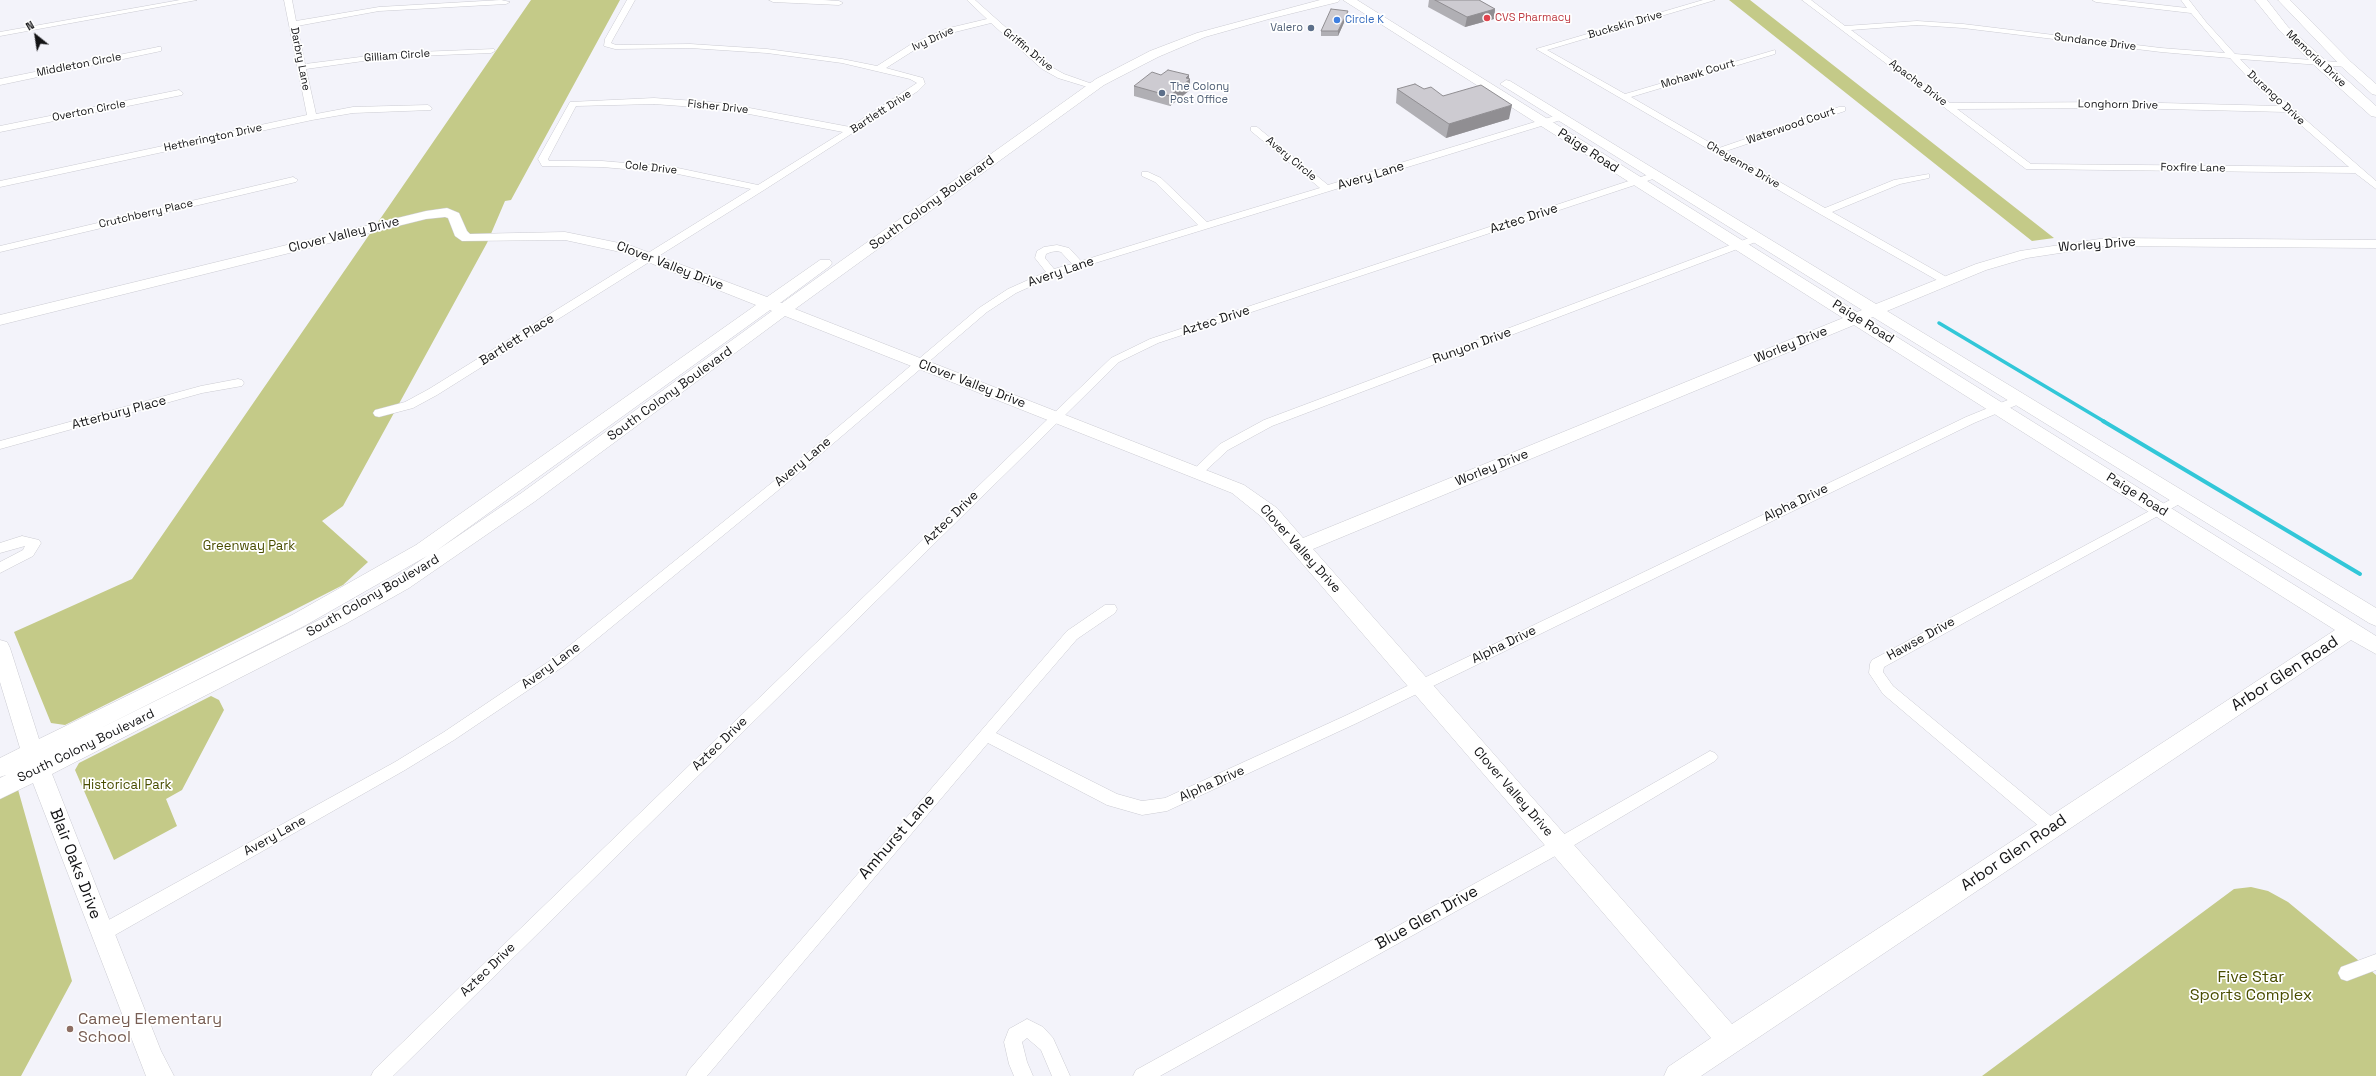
<!DOCTYPE html>
<style>
body{margin:0}
#map{position:relative;width:2376px;height:1076px;overflow:hidden;background:#f3f3fa;font-family:"Space Grotesk",sans-serif}
canvas{display:block}
.north{position:absolute;left:16px;top:16px;width:40px;height:40px;-webkit-text-stroke:3px #fff;paint-order:stroke;rotate:330deg;font-size:11px;font-weight:700;line-height:16px;text-align:center;color:#131315}
.north::after{content:'';display:block;margin:auto;width:14px;height:18px;background:#131315;clip-path:polygon(50% 0,100% 100%,50% 72%,0 100%)}
</style>
<div id="map">
<canvas width="2376" height="1076"></canvas>
<div class="north">N</div>
</div>
<script>
const c = document.querySelector('canvas').getContext('2d');
c.lineJoin = 'round';
function paint(path, color) { c.fillStyle = color; c.fill(path, 'evenodd'); }
const toPath = rows => new Path2D(rows.map(r => 'M' + r).join(''));
function stroke(path, color, width, dash) { c.strokeStyle = color; c.lineWidth = width; c.lineCap = dash ? 'butt' : 'round'; c.setLineDash(dash || []); c.stroke(path); }
function drawText(font, color, halo, rows, align = 'center') {
  c.font = font + ' "Space Grotesk",sans-serif'; c.lineWidth = 3.5; c.setLineDash([]); c.textBaseline = 'middle'; c.strokeStyle = halo; c.fillStyle = color; for (const [text, x, y, turn = 0] of rows) {
    c.save(); c.translate(x, y); c.rotate((+turn || 0) * Math.PI / 180); c.textAlign = isNaN(turn) ? turn : align; if (halo) c.strokeText(text, 0, 0); c.fillText(text, 0, 0); c.restore();
  }
}
paint(toPath([
 [531,0,620,0,511,200,505,201,487,243,343,506,322,521,368,562,343,585,249,633,65,725,51,723,14,632,132,579],
 [1729,0,1750,0,2054,238,2032,241],
 [211,696,219,700,224,710,182,790,166,799,177,826,114,860,75,770,79,763],
 [17,786,72,981,21,1076,0,1076,0,795],
 [2251,887,2268,891,2288,902,2376,975,2376,1076,1982,1076,2234,889]
]), '#c4ca88');
stroke(toPath([
 [1939,323,2105,422]
]), '#32c7d8', 3.5);
stroke(toPath([
 [2103,421,2360,574]
]), '#32c7d8', 4);
const street = toPath([
 [180,0,197,0,0,36,0,32,180,0],
 [284,0,292,0,296,21,379,7,501,0,510,2,506,4,379,11,297,26,305,64,392,53,494,49,495,51,491,53,392,57,306,69,316,114,353,107,428,105,432,108,431,110,353,113,312,120,0,187,0,181,307,115,284,0],
 [627,0,635,0,613,39,611,43,616,45,690,44,767,49,842,59,877,66,910,45,945,29,987,19,967,0,975,0,1048,65,1064,74,1098,86,1094,89,1058,78,1042,69,991,23,951,33,916,49,886,68,923,78,925,84,918,91,764,190,437,395,413,408,379,417,375,416,373,413,375,410,405,402,429,389,751,189,673,173,602,167,542,166,538,159,570,102,654,98,723,103,850,127,917,83,910,79,842,63,767,53,690,48,615,49,604,46,605,39,627,0],
 [654,104,723,109,843,132,758,185,673,167,602,161,549,161,548,159,576,106,654,104],
 [769,0,823,0,839,1,843,3,839,5,773,2,769,0],
 [1703,0,1715,0,1547,50,1625,94,1775,50,1775,54,1631,97,1719,148,1839,107,1845,107,1845,111,1726,151,1825,208,1894,180,1929,174,1929,178,1900,184,1832,212,1950,279,1950,283,1942,283,1820,214,1536,49,1703,0],
 [1802,0,1811,0,1845,26,1917,21,1963,24,2161,48,2225,53,2191,13,2096,2,2092,0,2116,0,2187,8,2181,0,2189,0,2206,22,2235,54,2350,63,2350,67,2347,67,2240,59,2261,81,2376,181,2376,189,2355,173,2026,169,1802,0],
 [1917,25,1963,28,2161,52,2230,58,2255,85,2279,106,2122,102,1950,103,1851,30,1917,25],
 [2122,108,2286,112,2349,167,2031,164,1957,109,2122,108],
 [158,47,161,47,161,51,0,85,0,79,158,47],
 [179,90,183,93,182,95,0,132,0,126,179,90],
 [1561,114,1565,117,1564,119,1056,275,1016,293,987,312,787,483,564,666,454,740,405,770,108,939,102,941,96,939,94,933,96,927,395,762,444,732,554,658,779,477,979,308,1008,289,1046,272,1035,258,1037,251,1044,247,1057,245,1069,248,1081,261,1198,225,1155,182,1142,176,1142,172,1148,172,1161,178,1207,222,1320,188,1251,131,1251,127,1257,127,1328,185,1561,114],
 [1057,251,1061,252,1072,264,1054,269,1045,258,1046,254,1051,252,1057,251],
 [1656,172,1659,173,1659,177,1158,343,1119,362,393,1076,371,1076,374,1070,1111,358,1150,339,1656,172],
 [293,177,298,180,296,182,0,252,0,246,293,177],
 [1757,235,1761,236,1761,240,1272,426,1228,450,1201,475,1197,476,1191,472,1220,444,1264,420,1757,235],
 [238,379,242,380,244,383,242,386,202,393,0,449,0,441,201,386,238,379],
 [2020,395,2024,396,2026,399,2024,402,1974,423,1357,723,1167,811,1142,815,1107,805,988,743,707,1076,686,1076,689,1070,1067,631,1105,605,1115,605,1117,609,1115,613,1077,639,996,733,1117,794,1142,801,1165,798,1347,715,1966,417,2020,395],
 [2181,494,2187,498,2185,501,1884,667,1883,672,1893,686,2059,823,2061,828,2059,833,2053,835,2047,833,1883,694,1869,673,1870,664,1872,660,2181,494],
 [22,536,39,540,41,543,33,556,0,573,0,562,23,550,25,546,0,553,0,543,22,536],
 [1710,751,1715,753,1718,757,1715,761,1566,850,1160,1076,1133,1076,1136,1070,1554,840,1710,751],
 [2376,954,2376,970,2347,981,2341,979,2338,973,2341,967,2376,954],
 [1027,1019,1043,1027,1053,1038,1070,1076,1052,1076,1041,1050,1027,1038,1022,1042,1027,1062,1033,1076,1014,1076,1009,1064,1004,1042,1009,1029,1027,1019]
]);
const secondary = toPath([
 [1320,0,1340,0,1338,2,1269,19,1205,37,1158,57,1104,85,795,309,1244,485,1277,508,1303,538,1843,318,1343,0,1357,0,1857,312,1862,310,1500,84,1506,80,1510,81,1876,304,1976,264,2020,251,2106,238,2376,240,2376,248,2106,246,2027,258,1986,270,1887,311,2376,608,2376,626,2369,623,1873,317,1868,319,2376,636,2376,654,2351,640,1701,1076,1664,1076,1668,1067,1711,1038,1263,518,1232,493,785,316,534,502,409,588,347,623,52,774,161,1051,174,1076,146,1076,33,783,0,799,0,778,6,775,0,777,0,758,20,748,0,682,0,640,7,642,10,648,39,739,292,615,416,545,756,305,625,253,565,240,462,241,455,236,448,218,445,217,426,219,0,325,0,315,426,211,447,208,459,213,467,231,470,234,565,232,629,245,767,297,820,260,830,260,832,263,830,266,780,303,782,303,1096,79,1150,51,1197,33,1320,0],
 [770,310,772,311,520,494,436,551,770,310],
 [1854,325,2335,630,1732,1024,1313,549,1854,325],
 [427,556,395,578,333,613,101,728,306,625,427,556],
 [2255,0,2267,0,2288,27,2376,106,2376,117,2371,116,2315,66,2280,31,2255,0],
 [2278,0,2290,0,2351,62,2376,84,2376,95,2372,94,2343,68,2278,0]
]);
stroke(street, '#cbcbd2', 1);
stroke(secondary, '#cbcbd2', 1);
paint(street, '#fff');
paint(secondary, '#fff');
paint(toPath([
 [1429,0,1479,0,1495,9,1494,19,1465,27,1428,7],
 [1347,16,1338,36,1321,36,1321,31],
 [1161,75,1190,79,1190,90,1170,106,1134,96,1134,86],
 [1397,89,1424,89,1509,119,1446,138,1396,103]
]), '#b0afb4');
paint(toPath([
 [1495,9,1494,19,1465,27,1467,17],
 [1348,11,1347,16,1338,36,1338,31],
 [1189,75,1189,80,1190,79,1190,90,1170,106,1170,96,1186,78],
 [1512,105,1509,119,1446,138,1449,124]
]), '#908e92');
const building = toPath([
 [1435,0,1479,0,1495,9,1467,17,1435,0],
 [1331,9,1348,11,1338,31,1321,31,1331,9],
 [1168,70,1189,75,1186,78,1190,79,1170,96,1134,86,1152,72,1161,75,1168,70],
 [1415,84,1424,89,1431,87,1443,96,1481,85,1512,105,1449,124,1397,89,1415,84]
]);
paint(building, '#cdcbd1');
stroke(building, '#908e92', 1);
for (const [x, y, r, color] of [
 [1487,18,4,"#e0444e"],
 [1337,20,4,"#3f7fe0"],
 [1311,28,4,"#5c6f8a"],
 [1162,93,4,"#5c6f8a"],
 [70,1029,4,"#8d6e63"]
]) { const dot = new Path2D(); dot.arc(x, y, r, 0, 2 * Math.PI); c.fillStyle = color; c.fill(dot); stroke(dot, '#fff', 1.5); }
drawText('11px', '#be3a42', '#fff', [
 ["CVS Pharmacy",1495,18]
], 'left');
drawText('11px', '#366cbe', '#fff', [
 ["Circle K",1345,20]
], 'left');
drawText('11px', '#131315', '#fff', [
 ["Buckskin Drive",1625,25,-16],
 ["Ivy Drive",933,39,-24],
 ["Sundance Drive",2095,42,7],
 ["Griffin Drive",1028,50,39],
 ["Gilliam Circle",397,56,-4],
 ["Darbry Lane",300,59,79],
 ["Memorial Drive",2316,59,43],
 ["Middleton Circle",79,65,-11],
 ["Mohawk Court",1698,74,-17],
 ["Apache Drive",1918,83,37],
 ["Durango Drive",2276,98,43],
 ["Longhorn Drive",2118,105,1],
 ["Fisher Drive",718,107,6],
 ["Overton Circle",89,111,-11],
 ["Bartlett Drive",881,112,-33],
 ["Waterwood Court",1791,126,-19],
 ["Hetherington Drive",213,138,-12],
 ["Avery Circle",1291,159,40],
 ["Cheyenne Drive",1743,165,30],
 ["Cole Drive",651,168,6],
 ["Foxfire Lane",2193,168,1],
 ["Crutchberry Place",146,214,-13]
]);
drawText('11px', '#4e5e75', '#fff', [
 ["Valero",1303,28],
 ["The Colony",1170,87,"left"],
 ["Post Office",1170,100,"left"]
], 'right');
drawText('13px', '#131315', '#fff', [
 ["Paige Road",1588,151,33],
 ["Avery Lane",1371,176,-17],
 ["South Colony Boulevard",932,203,-36],
 ["Aztec Drive",1524,219,-18],
 ["Clover Valley Drive",344,235,-14],
 ["Worley Drive",2097,245,-4],
 ["Clover Valley Drive",670,266,21],
 ["Avery Lane",1061,272,-19],
 ["Aztec Drive",1216,321,-18],
 ["Paige Road",1863,322,32],
 ["Bartlett Place",517,340,-32],
 ["Worley Drive",1791,345,-22],
 ["Runyon Drive",1472,346,-20],
 ["Clover Valley Drive",972,384,21],
 ["South Colony Boulevard",670,394,-36],
 ["Atterbury Place",119,413,-15],
 ["Avery Lane",803,462,-40],
 ["Worley Drive",1492,468,-22],
 ["Paige Road",2137,495,32],
 ["Alpha Drive",1796,503,-26],
 ["Aztec Drive",951,518,-44],
 ["Clover Valley Drive",1300,549,48],
 ["South Colony Boulevard",373,596,-30],
 ["Hawse Drive",1921,639,-29],
 ["Alpha Drive",1504,645,-26],
 ["Avery Lane",551,666,-36],
 ["Aztec Drive",720,744,-44],
 ["South Colony Boulevard",86,746,-26],
 ["Alpha Drive",1212,784,-24],
 ["Clover Valley Drive",1513,792,49],
 ["Avery Lane",275,836,-29],
 ["Aztec Drive",488,970,-44]
]);
drawText('13px', '#494d00', '#fff', [
 ["Greenway Park",249,546],
 ["Historical Park",127,785]
]);
drawText('16px', '#131315', '#fff', [
 ["Arbor Glen Road",2285,674,-33],
 ["Amhurst Lane",897,837,-49],
 ["Arbor Glen Road",2014,853,-34],
 ["Blair Oaks Drive",75,864,69],
 ["Blue Glen Drive",1427,918,-29]
]);
drawText('16px', '#494d00', '#fff', [
 ["Five Star",2251,978],
 ["Sports Complex",2251,996]
]);
drawText('16px', '#785e54', '#fff', [
 ["Camey Elementary",78,1020],
 ["School",78,1038]
], 'left');
</script>
